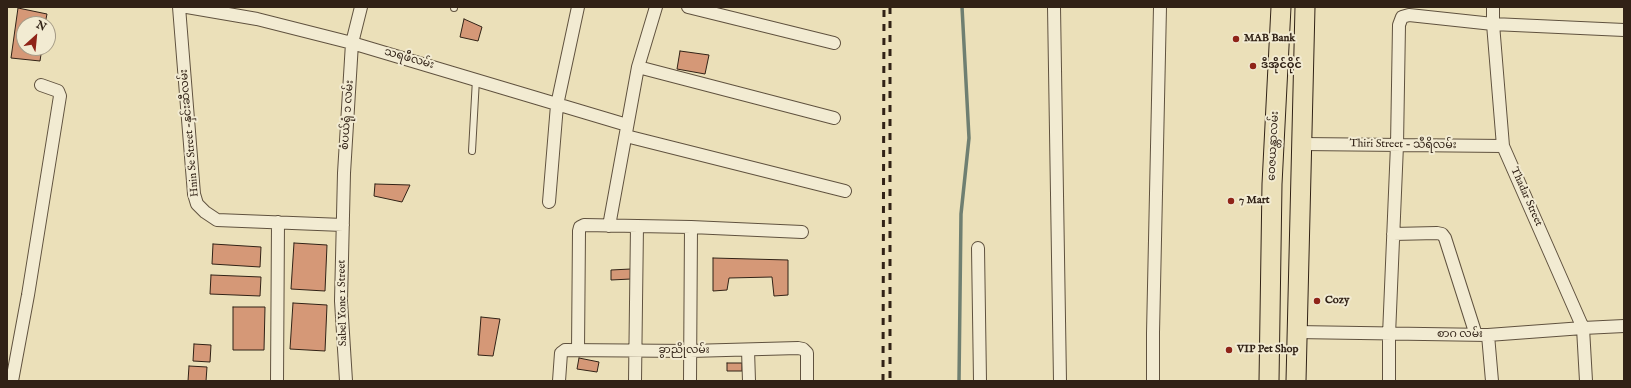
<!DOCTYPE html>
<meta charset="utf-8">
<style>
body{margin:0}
#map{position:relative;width:1631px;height:388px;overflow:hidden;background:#ebe0b9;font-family:"IM FELL English",serif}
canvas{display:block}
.frame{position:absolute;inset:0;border:8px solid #312216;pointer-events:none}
.north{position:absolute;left:16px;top:16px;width:40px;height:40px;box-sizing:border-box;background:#f2ebd2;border:1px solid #a59b87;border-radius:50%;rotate:27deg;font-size:11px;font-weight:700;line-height:16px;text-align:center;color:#312216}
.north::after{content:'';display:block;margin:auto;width:14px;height:18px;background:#8f2418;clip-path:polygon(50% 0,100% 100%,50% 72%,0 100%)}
</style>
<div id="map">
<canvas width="1631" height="388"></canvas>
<div class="frame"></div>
<div class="north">N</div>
</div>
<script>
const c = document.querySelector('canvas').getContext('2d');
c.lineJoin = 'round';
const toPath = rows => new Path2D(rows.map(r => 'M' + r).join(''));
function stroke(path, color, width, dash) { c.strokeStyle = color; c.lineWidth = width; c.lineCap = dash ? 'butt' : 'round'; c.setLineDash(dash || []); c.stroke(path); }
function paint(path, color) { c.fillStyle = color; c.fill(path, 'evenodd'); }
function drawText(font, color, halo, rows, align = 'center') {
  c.font = font + ' "IM FELL English","Noto Sans Myanmar",serif'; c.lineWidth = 4; c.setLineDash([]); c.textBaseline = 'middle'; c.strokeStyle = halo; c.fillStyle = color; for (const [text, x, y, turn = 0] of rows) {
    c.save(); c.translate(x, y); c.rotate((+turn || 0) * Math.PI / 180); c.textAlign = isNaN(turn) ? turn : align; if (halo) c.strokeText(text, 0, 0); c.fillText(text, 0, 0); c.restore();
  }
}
stroke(toPath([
 [959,381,961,214,969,138,962,7]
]), '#6f7f71', 3.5);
const building = toPath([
 [18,8,47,14,45,24,24,24,24,48,42,48,40,61,11,58,18,8],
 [464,19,482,27,478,41,460,37,464,19],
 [680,51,709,55,705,74,677,69,680,51],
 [375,184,410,185,402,202,374,196,375,184],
 [294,243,327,245,325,291,291,289,294,243],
 [213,244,261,247,260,267,212,264,213,244],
 [713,258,788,260,788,295,774,296,772,277,729,278,727,290,713,291,713,258],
 [631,269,631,279,611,280,611,270,631,269],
 [211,275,261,277,260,296,210,294,211,275],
 [293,303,327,305,325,351,290,349,293,303],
 [233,307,265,307,264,350,233,350,233,307],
 [481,317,500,319,493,356,478,355,481,317],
 [194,344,211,345,210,362,193,361,194,344],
 [579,358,599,362,597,372,577,369,579,358],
 [727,363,742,363,742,371,727,371,727,363],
 [189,366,207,367,206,381,188,381,189,366]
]);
paint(building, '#d59877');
stroke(building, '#312216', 1);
const lane = toPath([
 [454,8,454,7],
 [472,151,476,79]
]);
const street = toPath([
 [179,7,194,194,197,204,205,212,217,220,343,225],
 [187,7,257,19,352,43,627,125],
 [688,7,834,43],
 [1054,7,1060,381],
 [1493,7,1493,24,1503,146,1583,328,1586,381],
 [638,67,834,118],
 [626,136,845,191],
 [1302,144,1503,146],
 [549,202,557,105,578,7],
 [609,226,638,67,656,7],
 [1393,234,1437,233,1442,234,1445,238,1476,335],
 [978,248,980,381],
 [1296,332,1488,335,1583,328,1624,326],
 [1488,335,1492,381],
 [578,350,579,231,580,227,584,225,691,227,802,232],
 [748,350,749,381],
 [12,381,28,295,60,96,58,91,41,85],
 [277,381,278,222],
 [346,381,341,301,344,173,352,43,361,7],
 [559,381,561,353,565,350,690,351,798,348,803,349,807,353,807,381],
 [635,381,637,226],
 [690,381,691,227],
 [1153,381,1153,333,1160,7],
 [1389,381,1389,335,1397,145,1399,25,1402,17,1409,15,1493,24,1624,30]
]);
const primary = toPath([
 [1269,381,1272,184,1281,7],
 [1296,381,1305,7]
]);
stroke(lane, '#60523f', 8);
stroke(street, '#60523f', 14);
stroke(primary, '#312216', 21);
stroke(lane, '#f2ebd2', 6);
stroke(street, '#f2ebd2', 12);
stroke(primary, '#ebe0b9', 19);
stroke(toPath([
 [890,7,890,381],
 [883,381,884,7]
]), '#312216', 3, [7, 7]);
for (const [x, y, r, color] of [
 [1236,39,4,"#8f2418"],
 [1253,66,4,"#8f2418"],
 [1231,201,4,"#8f2418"],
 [1317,301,4,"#8f2418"],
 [1229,350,4,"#8f2418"]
]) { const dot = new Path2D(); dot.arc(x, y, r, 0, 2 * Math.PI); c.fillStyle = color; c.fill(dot); stroke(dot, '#f2ebd2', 1.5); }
drawText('bold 11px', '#312216', '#f2ebd2', [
 ["MAB Bank",1244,39],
 ["ဒီအိုင်ဝိုင်",1261,66],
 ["7 Mart",1239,201],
 ["Cozy",1325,301],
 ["VIP Pet Shop",1237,350]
], 'left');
drawText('11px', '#312216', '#f2ebd2', [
 ["သရဖီလမ်း",409,59,16],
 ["စံပယ်ရုံ ၁ လမ်း",348,115,-86],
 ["Hnin Se Street -နှင်းဆီလမ်း",190,133,-95],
 ["Thiri Street - သီရိလမ်း",1403,145,1],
 ["ဝေဇယန္တာလမ်း",1274,146,-87],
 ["Thadar Street",1526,197,66],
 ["Sabel Yone 1 Street",343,303,-91],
 ["စာဂ လမ်း",1460,335],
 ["ခွာညိုလမ်း",684,351]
]);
</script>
